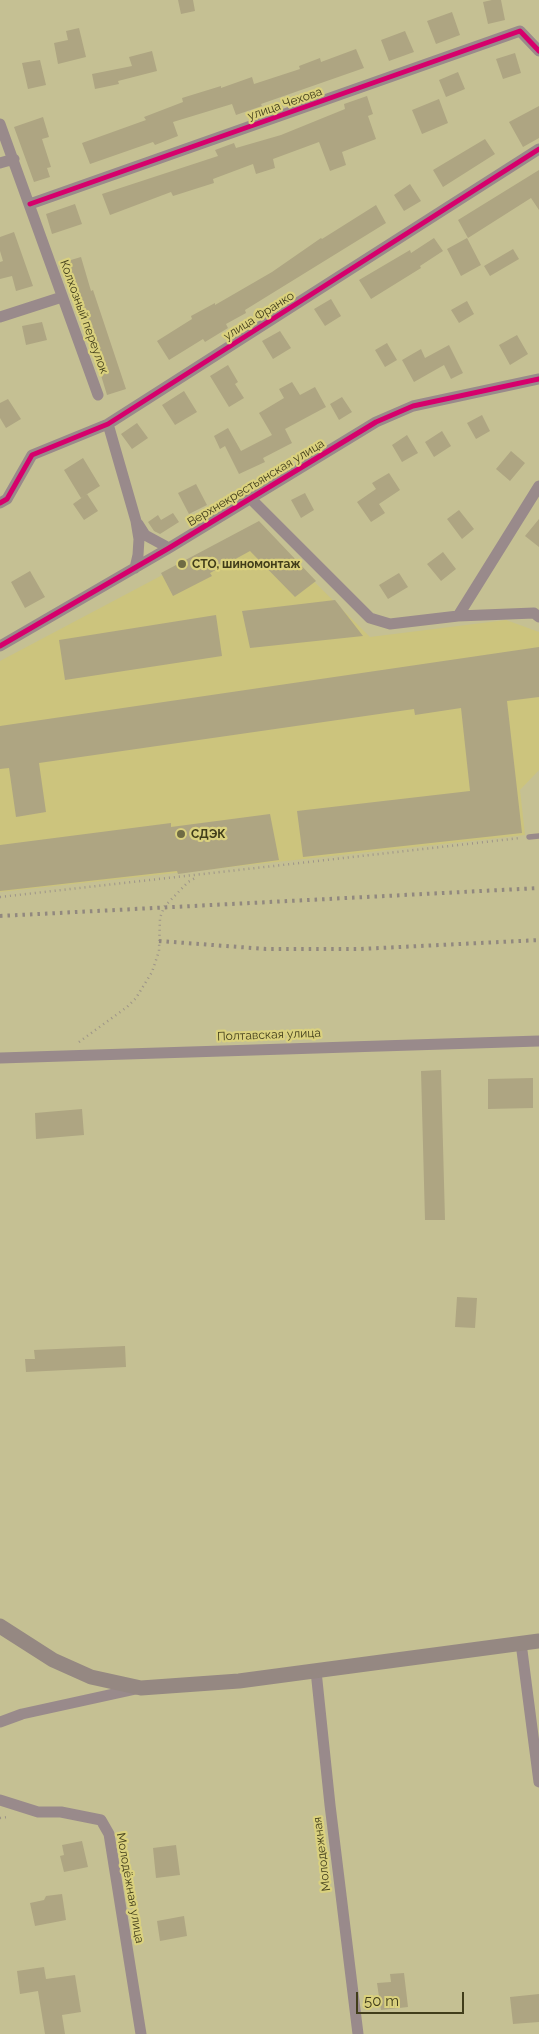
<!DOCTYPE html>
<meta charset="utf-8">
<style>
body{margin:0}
#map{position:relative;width:539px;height:2034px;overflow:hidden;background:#c5c093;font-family:Raleway,sans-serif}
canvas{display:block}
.scale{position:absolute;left:356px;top:1992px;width:108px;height:22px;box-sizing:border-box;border:2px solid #413d1a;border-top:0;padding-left:6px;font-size:15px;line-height:18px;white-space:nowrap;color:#413d1a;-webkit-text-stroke:4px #dad17e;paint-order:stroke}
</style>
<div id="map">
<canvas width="539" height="2034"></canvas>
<div class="scale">50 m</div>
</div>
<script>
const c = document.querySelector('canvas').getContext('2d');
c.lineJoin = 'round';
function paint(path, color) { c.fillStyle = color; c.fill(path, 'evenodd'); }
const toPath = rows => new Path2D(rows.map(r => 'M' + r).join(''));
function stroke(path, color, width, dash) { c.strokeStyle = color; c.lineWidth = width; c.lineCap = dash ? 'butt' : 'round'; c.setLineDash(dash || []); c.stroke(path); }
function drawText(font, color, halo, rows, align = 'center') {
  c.font = font + ' Raleway,sans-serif'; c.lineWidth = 4.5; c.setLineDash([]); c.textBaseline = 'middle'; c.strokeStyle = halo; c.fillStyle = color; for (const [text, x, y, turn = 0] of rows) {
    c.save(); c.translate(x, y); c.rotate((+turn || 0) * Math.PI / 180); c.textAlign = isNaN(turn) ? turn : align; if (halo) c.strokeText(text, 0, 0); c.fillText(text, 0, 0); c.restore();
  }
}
paint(toPath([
 [257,525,370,637,506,620,539,632,539,770,520,790,525,835,0,892,0,661]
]), '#ccc47d');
paint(toPath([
 [178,0,193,0,195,11,181,14],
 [492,0,501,0,505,20,488,24,483,2],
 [452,12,460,35,436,44,427,21],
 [79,28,86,57,58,64,54,43,68,40,66,31],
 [405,31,414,52,389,61,381,40],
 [356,49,364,68,261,104,262,106,236,115,232,104,173,122,178,136,155,145,153,142,90,164,82,143,146,120,144,117,183,102,182,98,221,86,221,88,252,77,254,84,300,69,299,66,320,58,321,62],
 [152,51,157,71,118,81,119,84,95,89,92,74,132,66,129,57],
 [515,53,521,73,503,79,496,59],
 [40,60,46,85,28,89,22,63],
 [458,72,465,89,446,97,439,80],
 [367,96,373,114,368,116,376,139,342,152,346,165,330,171,319,142,273,159,275,168,256,174,253,164,213,179,214,183,173,196,171,192,110,215,102,194,218,156,215,150,234,143,236,148,281,135,345,109,344,104],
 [439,99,448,123,422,134,412,110],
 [539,106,539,138,523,147,509,122],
 [43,117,49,137,42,139,51,167,47,168,50,177,34,182,14,127],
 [485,139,495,154,443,187,433,170],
 [539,170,539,210,531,198,468,238,458,220],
 [410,184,421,201,404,211,394,195],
 [75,204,82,224,52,234,46,214],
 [376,205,386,223,245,310,246,313,226,324,228,328,205,342,203,339,169,360,157,341,192,319,191,316,215,303,215,305,272,272,321,238,322,239],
 [14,232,33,286,16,291,12,276,0,279,0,262,3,261,0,251,0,237],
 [434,238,443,251,420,266,421,268,371,299,359,280,410,250,411,253],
 [467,238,481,265,461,276,447,249],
 [513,249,519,259,490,276,484,266],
 [81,257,91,291,93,290,126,389,107,395,100,372,101,372,64,262],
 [331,299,341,316,325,326,314,309],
 [467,301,474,314,459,323,451,310],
 [42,322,47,340,26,345,22,326],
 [280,331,291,348,273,359,262,341],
 [517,335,528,354,510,365,499,345],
 [387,343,397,360,385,367,375,350],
 [449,345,463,373,451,379,444,365,414,382,402,360,421,349,425,358],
 [228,365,238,382,235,384,244,398,229,407,210,376],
 [292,382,300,395,315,387,326,407,285,429,292,443,263,458,265,462,239,474,225,446,220,449,214,436,228,428,241,451,272,435,259,413,284,398,279,389],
 [184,391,197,412,175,425,162,405],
 [342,397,352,412,339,420,330,404],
 [8,399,21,419,6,428,0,418,0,403],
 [482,415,490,431,476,439,467,423],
 [137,423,148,438,132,449,121,434],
 [442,431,451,446,434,457,425,442],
 [407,435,418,453,402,462,392,445],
 [511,451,525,463,510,481,496,469],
 [83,458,100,486,81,498,64,470],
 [389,473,400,490,379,504,385,513,371,522,357,502,376,489,372,483],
 [196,484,207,505,189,514,178,493],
 [305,493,314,510,301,518,291,500],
 [87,494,98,511,84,520,73,504],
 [459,510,474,529,462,539,447,519],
 [173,513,179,522,160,534,154,531,148,522,158,515,161,520],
 [539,519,539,547,525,536],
 [259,521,316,581,295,597,250,551,210,573,212,576,173,596,161,573],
 [443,552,456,569,441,581,427,564],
 [30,571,45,597,25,608,11,582],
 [399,573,408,587,388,599,379,585],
 [335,600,363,636,250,648,242,611],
 [216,615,222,656,65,680,59,640],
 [539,647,539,697,507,701,522,833,303,857,297,811,470,791,461,708,415,715,414,709,39,763,46,812,16,817,9,768,0,769,0,726],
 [270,814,279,860,178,874,177,871,0,891,0,845,171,823,171,827],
 [441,1070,445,1220,425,1220,421,1071],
 [533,1078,533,1108,488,1109,488,1079],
 [82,1109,84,1135,36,1139,35,1113],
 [457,1297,477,1298,475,1328,455,1327],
 [125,1346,126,1367,26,1372,25,1359,35,1359,34,1350],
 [82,1841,88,1867,64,1872,60,1856,64,1855,62,1845],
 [176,1845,180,1875,156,1878,153,1848],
 [62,1894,66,1920,35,1926,30,1903,44,1900,46,1896],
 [184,1916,187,1936,160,1941,157,1921],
 [44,1967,46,1979,75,1975,81,2012,62,2015,65,2034,45,2034,38,1991,20,1994,17,1971],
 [404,1973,408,2007,381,2010,377,1983,391,1982,390,1974],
 [539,1994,539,2022,513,2024,510,1997]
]), '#aea582');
stroke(toPath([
 [0,897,520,838],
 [79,1042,127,1007,136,998,152,972,159,951,160,918,164,907,188,882,197,877],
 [0,1818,8,1817]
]), '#9d9489', 2.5, [1, 4]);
stroke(toPath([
 [529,837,539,836]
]), '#998a8b', 5.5);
stroke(toPath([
 [0,124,98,395],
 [0,163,14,159],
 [30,204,520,31,539,51],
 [0,317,62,297],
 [108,424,136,521,139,539,138,555,135,568],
 [250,498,370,618,390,624,458,616,534,613,539,617],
 [0,503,7,499,32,455,108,424,539,149],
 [138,524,145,535,169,548],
 [458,616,539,486],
 [0,646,169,548,376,422,413,406,539,379],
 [0,1058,539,1041],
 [521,1643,539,1782],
 [316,1671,330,1805,358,2034],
 [0,1722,22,1714,136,1689],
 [0,1800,38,1812,61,1812,101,1820,109,1834,141,2034]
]), '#998a8b', 11);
stroke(toPath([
 [0,1626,53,1660,91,1677,141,1688,239,1681,539,1641]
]), '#958882', 15);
stroke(toPath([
 [0,916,539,888],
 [159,941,266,949,359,949,539,940]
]), '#91887f', 4, [2.5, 5]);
stroke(toPath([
 [30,204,520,31,539,51],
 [0,503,7,499,32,455,108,424,539,149],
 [0,646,169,548,376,422,413,406,539,379]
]), '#d6006c', 5);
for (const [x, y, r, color] of [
 [182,564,5,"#6f6b44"],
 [181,834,5,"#6f6b44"]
]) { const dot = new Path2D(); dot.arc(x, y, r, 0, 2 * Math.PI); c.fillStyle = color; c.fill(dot); stroke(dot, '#dad17e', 2); }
drawText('12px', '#413d1a', '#dad17e', [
 ["улица Чехова",285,104,-19],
 ["улица Франко",259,316,-32],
 ["Колхозный переулок",84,317,70],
 ["Верхнекрестьянская улица",256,483,-31],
 ["Полтавская улица",269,1035,-2],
 ["Молодежная",322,1854,-97],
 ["Молодёжная улица",130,1888,80]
]);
drawText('bold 12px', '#413d1a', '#dad17e', [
 ["СТО, шиномонтаж",192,564],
 ["СДЭК",191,834]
], 'left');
</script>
